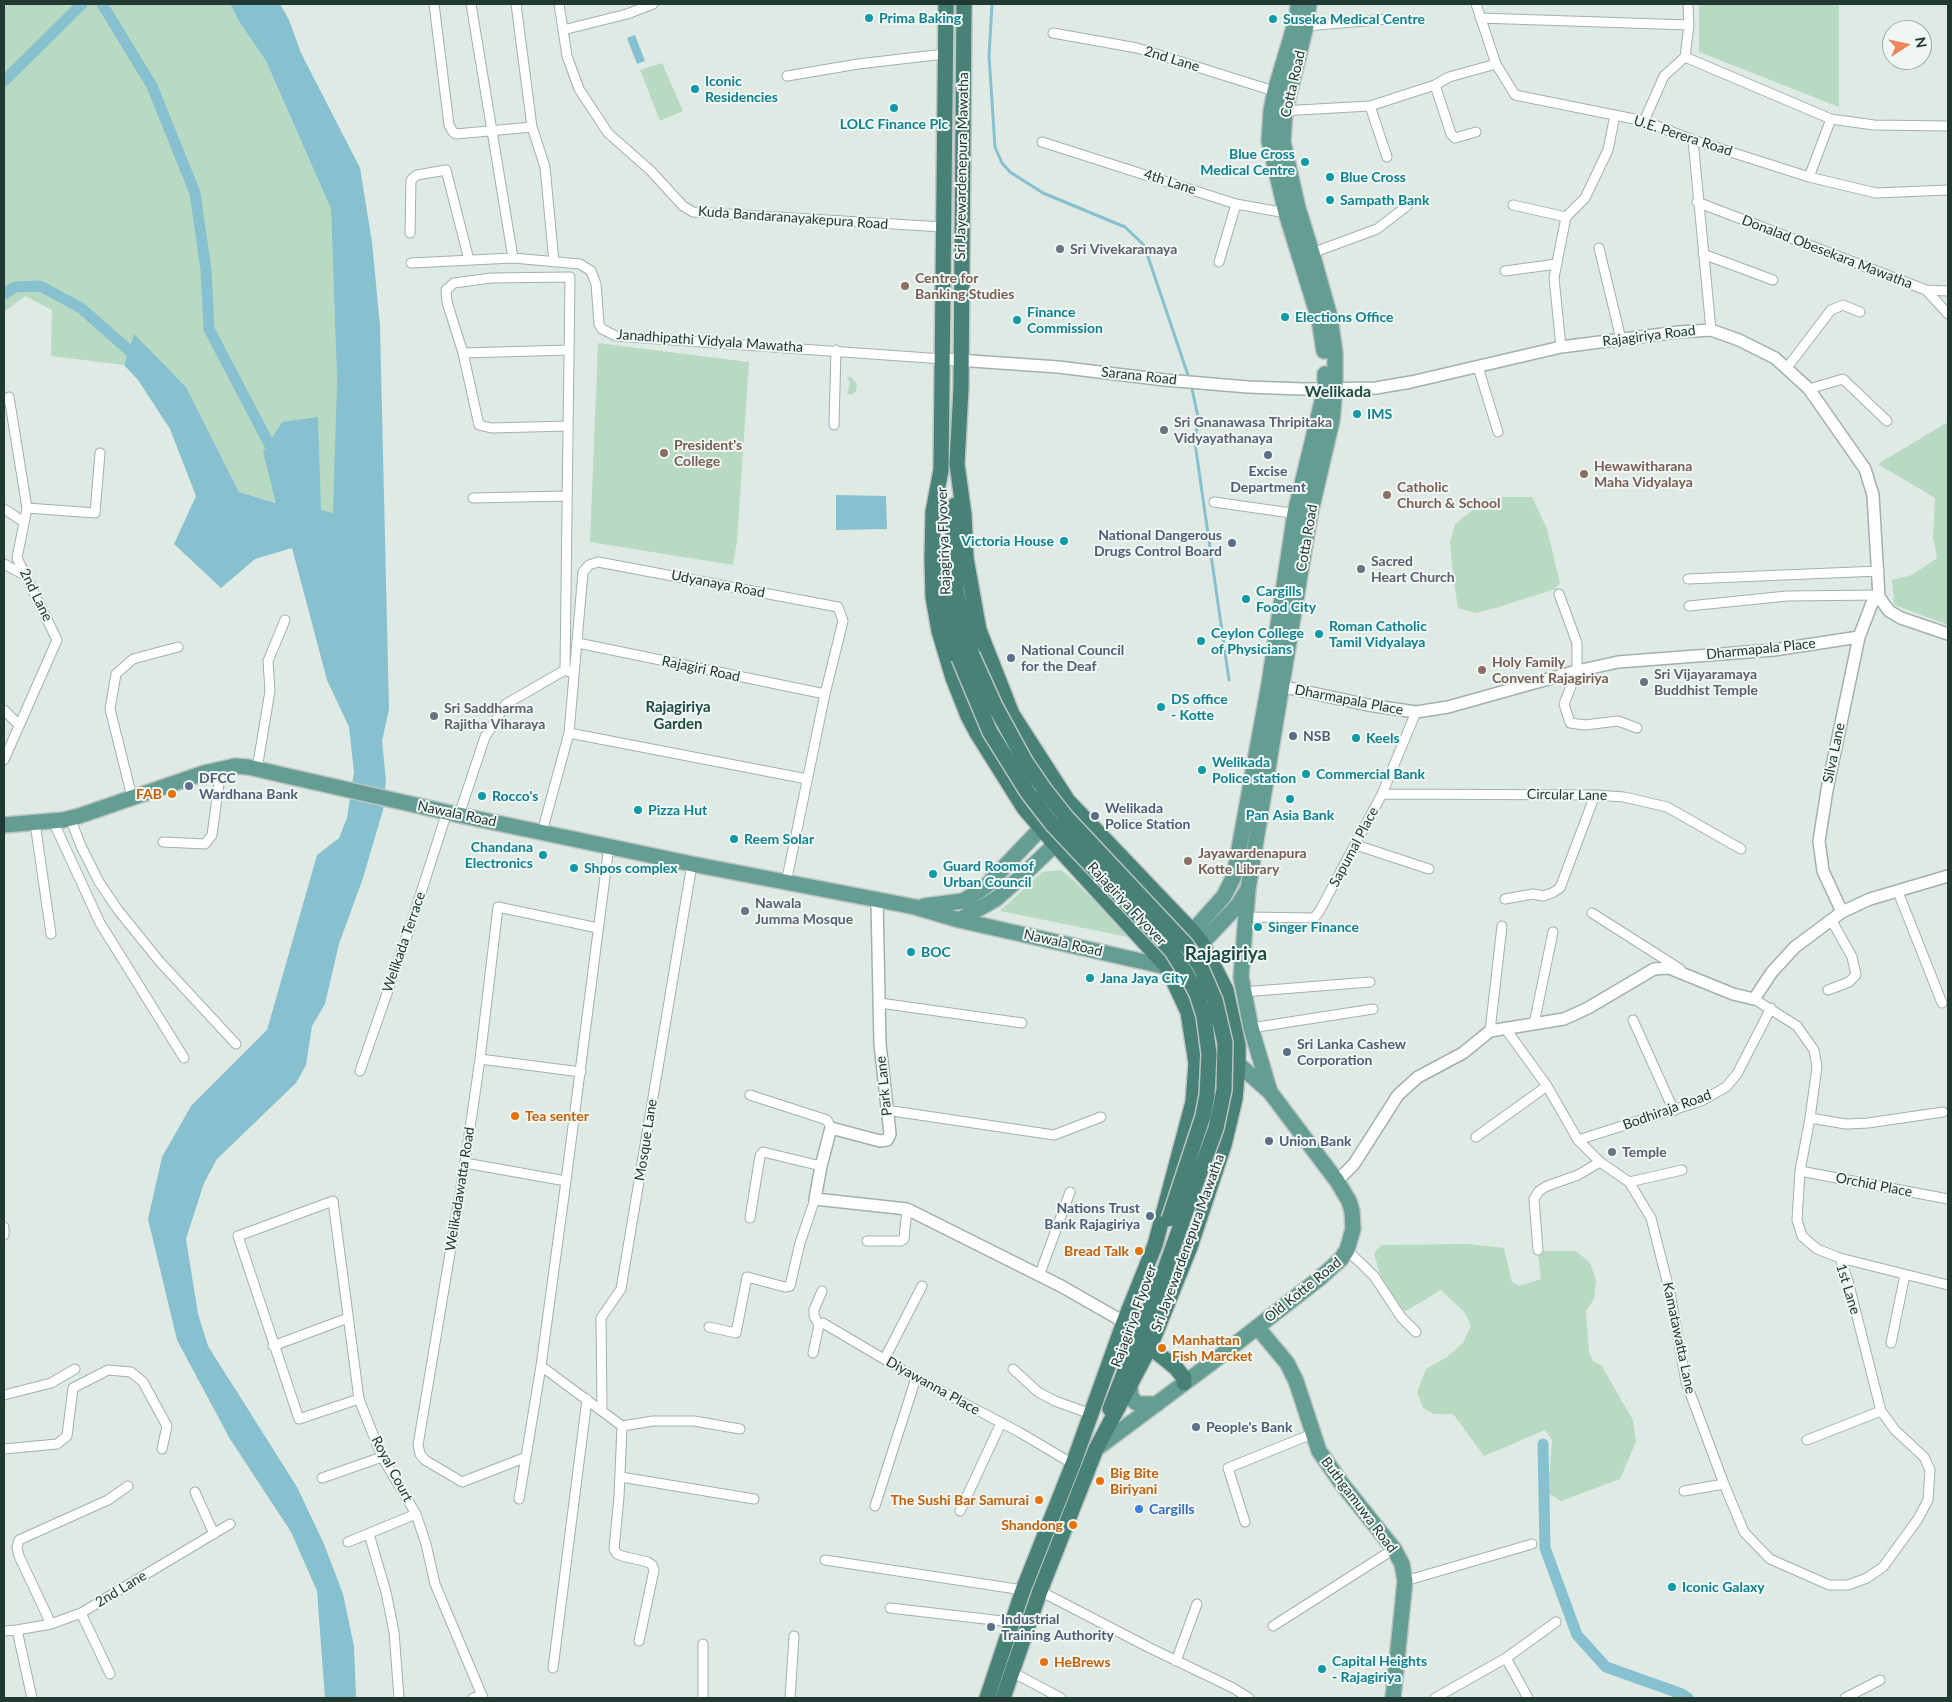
<!DOCTYPE html>
<style>
body{margin:0}
#map{position:relative;width:1952px;height:1702px;overflow:hidden;background:#dfeae5;font-family:Lato,sans-serif}
canvas{display:block}
.frame{position:absolute;inset:0;border:5px solid #203933;pointer-events:none}
.north{position:absolute;left:1882px;top:20px;width:50px;height:50px;box-sizing:border-box;background:#eff6f3;border:1px solid #9caaa6;border-radius:50%;rotate:80deg;font-size:14px;font-weight:700;line-height:20px;text-align:center;color:#203933}
.north::after{content:'';display:block;margin:auto;width:18px;height:22px;background:#ee8458;clip-path:polygon(50% 0,100% 100%,50% 72%,0 100%)}
</style>
<div id="map">
<canvas width="1952" height="1702"></canvas>
<div class="frame"></div>
<div class="north">N</div>
</div>
<script>
const c = document.querySelector('canvas').getContext('2d');
c.lineJoin = 'round';
function paint(path, color) { c.fillStyle = color; c.fill(path, 'evenodd'); }
const toPath = rows => new Path2D(rows.map(r => 'M' + r).join(''));
function stroke(path, color, width, dash) { c.strokeStyle = color; c.lineWidth = width; c.lineCap = dash ? 'butt' : 'round'; c.setLineDash(dash || []); c.stroke(path); }
function drawText(font, color, halo, rows, align = 'center') {
  c.font = font + ' Lato,sans-serif'; c.lineWidth = 4; c.setLineDash([]); c.textBaseline = 'middle'; c.strokeStyle = halo; c.fillStyle = color; for (const [text, x, y, turn = 0] of rows) {
    c.save(); c.translate(x, y); c.rotate((+turn || 0) * Math.PI / 180); c.textAlign = isNaN(turn) ? turn : align; if (halo) c.strokeText(text, 0, 0); c.fillText(text, 0, 0); c.restore();
  }
}
paint(toPath([
 [4,4,230,4,240,23,266,61,331,209,337,381,334,513,277,503,239,492,186,387,134,335,124,365,51,356,52,310,25,296,4,312],
 [1699,4,1839,4,1839,107,1699,52],
 [662,63,683,111,660,121,640,70],
 [598,343,749,362,737,541,733,565,590,542],
 [847,377,851,377,857,384,856,392,850,395,847,393,850,383],
 [1948,422,1948,625,1894,605,1892,580,1912,575,1937,558,1933,537,1935,498,1878,464],
 [1503,497,1532,497,1547,529,1560,583,1555,589,1499,607,1475,613,1458,608,1454,583,1450,543,1455,524,1487,499],
 [1060,870,1068,875,1133,938,1000,911,1042,872],
 [1469,1244,1504,1248,1512,1282,1519,1286,1541,1279,1538,1256,1542,1251,1576,1251,1590,1263,1596,1280,1594,1299,1586,1311,1589,1352,1593,1361,1601,1365,1633,1420,1636,1442,1620,1479,1561,1501,1548,1493,1552,1440,1545,1430,1484,1456,1453,1414,1434,1414,1423,1408,1417,1392,1426,1369,1447,1357,1463,1343,1471,1326,1465,1313,1441,1290,1406,1311,1390,1306,1374,1254,1381,1245]
]), '#b8dac3');
paint(toPath([
 [230,4,280,4,289,20,301,53,360,168,372,242,380,326,389,709,382,741,386,780,383,810,363,878,339,944,325,1004,312,1026,306,1065,296,1083,217,1159,204,1183,186,1239,198,1314,208,1346,297,1487,324,1544,343,1594,354,1646,356,1698,325,1698,317,1591,291,1532,230,1439,177,1340,148,1219,162,1157,191,1106,267,1030,317,855,339,838,347,818,354,772,349,727,327,680,292,548,255,559,221,588,174,544,196,496,170,429,138,380,124,365,134,334,186,387,239,492,276,503,263,452,282,422,318,417,321,510,333,513,337,381,331,209,266,61,240,23],
 [635,35,645,61,637,64,627,38],
 [836,495,886,496,887,529,836,530]
]), '#87c0ce');
stroke(toPath([
 [992,4,989,56,995,147,1002,163,1010,172,1043,193,1125,227,1144,245,1189,378],
 [1191,384,1198,417,1195,443,1229,680]
]), '#87c0ce', 3);
stroke(toPath([
 [102,4,152,86,195,193,206,270,209,329,276,457],
 [4,81,82,4],
 [4,294,15,287,40,286,81,308,140,360],
 [1543,1444,1545,1548,1577,1635,1606,1667,1682,1694,1688,1698]
]), '#87c0ce', 11);
const minor = toPath([
 [434,4,449,125,453,132,456,134,532,127],
 [471,4,513,258],
 [516,4,532,127,545,167,554,262],
 [559,4,567,56,579,89,608,133,651,171,683,206,693,212,943,227],
 [1476,4,1496,64,1515,95,1644,121,1693,140,1809,177,1876,193,1948,190],
 [1480,18,1689,25],
 [1306,26,1388,19],
 [563,30,627,14,653,4],
 [1053,33,1137,48,1277,92],
 [1685,57,1831,119,1874,125,1948,126],
 [787,76,858,64,944,54],
 [1435,85,1451,134,1455,138,1476,132],
 [1370,106,1387,157],
 [1281,111,1370,106,1435,85,1449,77,1496,64],
 [1644,121,1664,76,1685,57,1689,25,1688,4],
 [1693,140,1711,330],
 [1042,142,1236,204,1286,213,1289,212],
 [1809,177,1831,119],
 [1697,202,1926,290,1948,314],
 [1513,205,1566,217],
 [410,233,411,180,417,175,446,170,469,260],
 [1599,248,1621,339],
 [1312,253,1377,229,1407,206],
 [1703,254,1773,280],
 [1219,262,1236,204],
 [411,263,513,258,580,264,591,271,596,284,599,324,602,329,616,336,943,359],
 [1505,271,1557,264],
 [1926,290,1948,291],
 [1561,347,1554,278,1566,217,1585,198,1608,150,1615,115],
 [463,353,447,302,446,290,454,283,491,278,570,277,565,670,574,674],
 [1478,367,1498,432],
 [1786,369,1831,310,1843,305,1860,312],
 [1809,389,1843,379,1887,421],
 [4,400,9,397,27,508,17,558,57,640,4,760],
 [834,425,836,350],
 [568,426,491,428,479,425,463,353,569,350],
 [473,498,567,496],
 [1214,502,1298,514],
 [27,508,95,513,100,453],
 [4,509,24,522],
 [4,564,26,576],
 [1688,579,1879,571],
 [1559,594,1577,643,1577,671,1564,704,1570,723,1585,725,1618,721,1637,728],
 [1689,606,1787,596,1879,595],
 [578,643,825,694],
 [4,710,18,724],
 [569,733,807,779],
 [257,769,270,691,268,661,285,620],
 [1382,794,1595,795,1624,797,1667,807,1741,849],
 [132,797,110,709,116,674,133,659,178,647],
 [459,815,485,737,506,704,565,670],
 [70,818,81,846,99,882,118,910,160,962,236,1044],
 [53,821,100,923,184,1058],
 [35,823,51,934],
 [542,832,569,733,583,572,589,565,598,562,838,607,843,621,825,694,786,883],
 [163,842,205,844,212,835,221,769],
 [1356,845,1429,869],
 [1898,892,1942,1003],
 [1505,899,1533,894,1543,896,1552,893,1560,888,1595,795],
 [1592,913,1680,969],
 [1247,917,1314,918,1319,912,1382,794,1416,712],
 [1828,990,1849,982,1856,975,1852,957,1832,921],
 [1243,992,1370,982],
 [880,1003,1022,1023],
 [1633,1020,1674,1111],
 [1534,1024,1553,932],
 [1251,1028,1373,1009],
 [1505,1028,1547,1086,1578,1140,1600,1162,1629,1182,1651,1218,1670,1293,1686,1382,1724,1484,1744,1532,1770,1559,1829,1585,1848,1585,1867,1578,1883,1567,1918,1519,1928,1500,1930,1470,1924,1457,1895,1430,1881,1411,1848,1281,1840,1258,1817,1249,1802,1236,1797,1220,1800,1171,1810,1118,1817,1067,1814,1050,1797,1026,1754,999],
 [1490,1031,1502,926],
 [480,1059,581,1072],
 [360,1071,409,930,447,812],
 [750,1095,827,1120,831,1128],
 [886,1110,1054,1135,1101,1117],
 [1810,1118,1846,1124,1868,1123,1943,1112],
 [1476,1137,1547,1086],
 [1578,1140,1701,1101,1726,1087,1737,1074,1771,1008],
 [465,1163,566,1181],
 [1800,1171,1948,1199],
 [1629,1182,1682,1170],
 [750,1218,760,1156,763,1152,821,1166],
 [4,1227,4,1235],
 [867,1241,901,1241,904,1239,907,1209],
 [1347,1250,1374,1276,1401,1317,1416,1332],
 [1538,1250,1534,1199,1539,1191,1547,1186,1578,1175,1600,1162],
 [1840,1258,1948,1285],
 [1039,1276,1070,1192],
 [819,1325,814,1316,814,1310,822,1291],
 [709,1327,736,1333,747,1277,785,1287,790,1286,800,1243,815,1199],
 [1891,1343,1905,1275],
 [273,1346,348,1318],
 [813,1353,819,1325,823,1323,916,1378,1019,1432,1073,1464],
 [885,1358,922,1286],
 [541,1366,622,1426,619,1497,614,1549,617,1554,622,1556,648,1562,652,1565,654,1570,639,1641],
 [1013,1369,1038,1392,1055,1401,1091,1414],
 [4,1395,51,1383,75,1369],
 [359,1399,299,1419,238,1236,333,1201,359,1399,382,1457,416,1514,426,1544,435,1584,483,1698],
 [602,1410,601,1318,621,1289,692,864],
 [622,1426,653,1421,694,1421,740,1429],
 [1807,1440,1881,1411],
 [4,1449,57,1444,67,1436,73,1388,108,1370,131,1372,143,1382,167,1426,162,1449],
 [524,1458,462,1482,425,1460,420,1454,418,1445,465,1163,480,1059,498,907,598,928],
 [621,1477,754,1499],
 [322,1478,382,1457],
 [1684,1491,1724,1484],
 [195,1492,214,1534],
 [519,1499,541,1366,566,1181,609,846],
 [875,1506,916,1378],
 [960,1511,1001,1423],
 [1245,1522,1228,1468,1312,1434],
 [369,1534,386,1592,394,1632,399,1698],
 [348,1542,416,1514],
 [825,1560,1023,1590],
 [1405,1581,1532,1544],
 [1040,1591,1148,1647,1233,1688,1249,1698],
 [890,1608,1011,1622],
 [81,1613,110,1674],
 [51,1624,19,1556,17,1547,19,1540,108,1500,128,1486],
 [1273,1626,1394,1549],
 [17,1630,32,1698],
 [4,1631,17,1630,51,1624,81,1613,230,1524],
 [1506,1658,1528,1698],
 [1176,1661,1197,1604],
 [553,1668,587,1399],
 [1012,1672,1061,1698],
 [473,1698,482,1695],
 [703,1698,703,1644],
 [790,1698,794,1636],
 [1435,1698,1506,1658,1556,1622],
 [1845,1698,1880,1680]
]);
const tertiary = toPath([
 [943,359,1058,367,1165,380,1248,387,1302,389,1376,388,1411,382,1561,347,1678,332,1711,330,1739,340,1775,358,1809,389,1865,469,1873,495,1879,597,1889,611,1901,618,1948,634],
 [1275,685,1368,705,1416,712,1448,707,1577,671,1618,662,1774,650,1859,637],
 [877,901,880,1044,890,1134,887,1140,880,1141,831,1128,821,1166,815,1199,907,1209,1061,1286,1124,1322],
 [1842,912,1823,871,1819,841,1827,790,1859,637,1872,603,1879,597],
 [1337,1181,1354,1164,1398,1095,1418,1077,1463,1053,1490,1031,1564,1019,1588,1008,1654,969,1669,968,1733,994,1754,999,1772,972,1795,947,1842,912,1870,899,1948,876]
]);
const primary = toPath([
 [1298,4,1297,17,1275,91,1271,111,1269,141,1286,213,1319,319,1324,351],
 [4,825,63,820,79,816,204,773,235,766,248,767,459,815,692,864,915,907,959,920,1167,967],
 [1248,890,1241,977,1251,1028,1270,1092],
 [924,906,963,901,985,887,1050,819],
 [959,920,996,899,1022,876,1064,836],
 [1185,940,1224,896,1234,876,1269,684,1295,513,1325,389,1325,374],
 [1193,949,1202,943,1238,905,1248,889,1310,515,1332,421,1335,389,1335,353,1330,317,1312,253,1298,208,1283,142,1285,111,1306,26,1309,4],
 [1257,1327,1287,1363,1296,1381,1319,1451,1342,1484,1394,1549,1402,1564,1405,1581,1393,1698],
 [1130,1388,1131,1396,1135,1402,1139,1404,1157,1404],
 [1096,1449,1210,1364,1320,1278,1341,1259,1347,1250,1353,1229,1352,1211,1349,1201,1337,1181,1270,1092,1238,1064]
]);
const trunk = toPath([
 [946,4,941,470,933,512,932,559,933,597,939,631,953,678,968,716,977,733,1024,808,1060,850,1167,967,1188,1012,1196,1063,1193,1102,1155,1245,1124,1322,1073,1464,1023,1590,987,1698],
 [964,4,961,388,957,464,964,515,966,558,979,630,1012,714,1068,801,1192,931,1202,943,1226,990,1238,1045,1238,1064,1235,1099,1224,1145,1190,1247,1150,1347,1096,1449,1040,1591,1003,1698],
 [955,505,953,539,956,590,965,632,972,655],
 [942,551,947,609,959,658],
 [1150,1347,1176,1368,1184,1378,1184,1383],
 [1110,1409,1164,1272,1182,1222]
]);
stroke(minor, '#a2b1ac', 11);
stroke(tertiary, '#a2b1ac', 14);
stroke(primary, '#bcc4c2', 18);
stroke(trunk, '#bcc4c2', 18);
stroke(minor, '#fff', 9);
stroke(tertiary, '#fff', 11);
stroke(primary, '#649e92', 15);
stroke(trunk, '#488176', 15);
const trunkBridge = toPath([
 [972,655,995,706,1025,761,1044,789,1066,817,1187,946,1201,968,1215,1000,1225,1043,1224,1090,1216,1128,1182,1222],
 [959,658,990,732,1028,793,1052,824,1172,951,1188,977,1197,994,1204,1016,1209,1054,1207,1095,1203,1116,1169,1219]
]);
stroke(trunkBridge, '#bcc4c2', 18, []);
stroke(trunkBridge, '#488176', 15);
for (const [x, y, r, color] of [
 [869,18,5,"#0f9aa8"],
 [1273,19,5,"#0f9aa8"],
 [695,89,5,"#0f9aa8"],
 [894,108,5,"#0f9aa8"],
 [1305,162,5,"#0f9aa8"],
 [1330,177,5,"#0f9aa8"],
 [1330,200,5,"#0f9aa8"],
 [1060,249,5,"#6b7280"],
 [905,286,5,"#8d6e63"],
 [1285,317,5,"#0f9aa8"],
 [1017,320,5,"#0f9aa8"],
 [1357,414,5,"#0f9aa8"],
 [1164,430,5,"#6b7280"],
 [664,453,5,"#8d6e63"],
 [1268,455,5,"#5c6f8a"],
 [1584,474,5,"#8d6e63"],
 [1387,495,5,"#8d6e63"],
 [1064,541,5,"#0f9aa8"],
 [1232,543,5,"#5c6f8a"],
 [1361,569,5,"#6b7280"],
 [1246,599,5,"#0f9aa8"],
 [1319,634,5,"#0f9aa8"],
 [1201,641,5,"#0f9aa8"],
 [1011,658,5,"#5c6f8a"],
 [1482,670,5,"#8d6e63"],
 [1644,682,5,"#6b7280"],
 [1161,707,5,"#0f9aa8"],
 [434,716,5,"#6b7280"],
 [1293,736,5,"#5c6f8a"],
 [1356,738,5,"#0f9aa8"],
 [1202,770,5,"#0f9aa8"],
 [1306,774,5,"#0f9aa8"],
 [189,786,5,"#5c6f8a"],
 [172,794,5,"#e8710a"],
 [482,796,5,"#0f9aa8"],
 [1290,799,5,"#0f9aa8"],
 [638,810,5,"#0f9aa8"],
 [1095,816,5,"#5c6f8a"],
 [734,839,5,"#0f9aa8"],
 [543,855,5,"#0f9aa8"],
 [1188,861,5,"#8d6e63"],
 [574,868,5,"#0f9aa8"],
 [933,874,5,"#0f9aa8"],
 [745,911,5,"#6b7280"],
 [1258,927,5,"#0f9aa8"],
 [911,952,5,"#0f9aa8"],
 [1090,978,5,"#0f9aa8"],
 [1287,1052,5,"#5c6f8a"],
 [515,1116,5,"#e8710a"],
 [1269,1141,5,"#5c6f8a"],
 [1612,1152,5,"#6b7280"],
 [1150,1216,5,"#5c6f8a"],
 [1139,1251,5,"#e8710a"],
 [1162,1348,5,"#e8710a"],
 [1196,1427,5,"#5c6f8a"],
 [1100,1481,5,"#e8710a"],
 [1039,1500,5,"#e8710a"],
 [1139,1509,5,"#3f7fe0"],
 [1073,1525,5,"#e8710a"],
 [1672,1587,5,"#0f9aa8"],
 [991,1627,5,"#5c6f8a"],
 [1044,1662,5,"#e8710a"],
 [1322,1669,5,"#0f9aa8"]
]) { const dot = new Path2D(); dot.arc(x, y, r, 0, 2 * Math.PI); c.fillStyle = color; c.fill(dot); stroke(dot, '#eff6f3', 2); }
drawText('bold 14px', '#0d838f', '#eff6f3', [
 ["Prima Baking",879,18],
 ["Suseka Medical Centre",1283,19],
 ["Iconic",705,81],
 ["Residencies",705,97],
 ["LOLC Finance Plc",894,124,"center"],
 ["Blue Cross",1295,154,"right"],
 ["Medical Centre",1295,170,"right"],
 ["Blue Cross",1340,177],
 ["Sampath Bank",1340,200],
 ["Finance",1027,312],
 ["Commission",1027,328],
 ["Elections Office",1295,317],
 ["IMS",1367,414],
 ["Victoria House",1054,541,"right"],
 ["Cargills",1256,591],
 ["Food City",1256,607],
 ["Roman Catholic",1329,626],
 ["Tamil Vidyalaya",1329,642],
 ["Ceylon College",1211,633],
 ["of Physicians",1211,649],
 ["DS office",1171,699],
 ["- Kotte",1171,715],
 ["Keels",1366,738],
 ["Welikada",1212,762],
 ["Police station",1212,778],
 ["Commercial Bank",1316,774],
 ["Rocco's",492,796],
 ["Pizza Hut",648,810],
 ["Pan Asia Bank",1290,815,"center"],
 ["Reem Solar",744,839],
 ["Chandana",533,847,"right"],
 ["Electronics",533,863,"right"],
 ["Guard Roomof",943,866],
 ["Urban Council",943,882],
 ["Shpos complex",584,868],
 ["Singer Finance",1268,927],
 ["BOC",921,952],
 ["Jana Jaya City",1100,978],
 ["Iconic Galaxy",1682,1587],
 ["Capital Heights",1332,1661],
 ["- Rajagiriya",1332,1677]
], 'left');
drawText('14px', '#203933', '#eff6f3', [
 ["2nd Lane",1172,59,17],
 ["Cotta Road",1293,84,-77],
 ["U.E. Perera Road",1683,136,18],
 ["Sri Jayewardenepura Mawatha",962,166,-89],
 ["4th Lane",1170,182,18],
 ["Kuda Bandaranayakepura Road",793,218,4],
 ["Donalad Obesekara Mawatha",1827,252,21],
 ["Rajagiriya Road",1649,336,-7],
 ["Janadhipathi Vidyala Mawatha",710,341,4],
 ["Sarana Road",1139,376,6],
 ["Cotta Road",1307,538,-80],
 ["Rajagiriya Flyover",944,541,-92],
 ["Udyanaya Road",718,584,11],
 ["2nd Lane",36,595,64],
 ["Dharmapala Place",1761,649,-6],
 ["Rajagiri Road",701,669,12],
 ["Dharmapala Place",1349,700,11],
 ["Silva Lane",1834,753,-78],
 ["Circular Lane",1567,795,1],
 ["Nawala Road",457,814,12],
 ["Sapumal Place",1354,847,-62],
 ["Rajagiriya Flyover",1127,904,47],
 ["Welikada Terrace",404,942,-71],
 ["Nawala Road",1063,943,13],
 ["Park Lane",884,1086,-96],
 ["Bodhiraja Road",1667,1110,-20],
 ["Mosque Lane",646,1140,-81],
 ["Orchid Place",1874,1185,11],
 ["Welikadawatta Road",460,1189,-81],
 ["Sri Jayewardenepura Mawatha",1188,1243,-70],
 ["1st Lane",1848,1289,73],
 ["Old Kotte Road",1303,1290,-39],
 ["Rajagiriya Flyover",1134,1316,-70],
 ["Kamatawatta Lane",1679,1338,78],
 ["Diyawanna Place",933,1386,29],
 ["Royal Court",392,1469,62],
 ["Buthgamuwa Road",1359,1505,53],
 ["2nd Lane",121,1589,-31]
]);
drawText('bold 14px', '#5b616d', '#eff6f3', [
 ["Sri Vivekaramaya",1070,249],
 ["Sri Gnanawasa Thripitaka",1174,422],
 ["Vidyayathanaya",1174,438],
 ["Sacred",1371,561],
 ["Heart Church",1371,577],
 ["Sri Vijayaramaya",1654,674],
 ["Buddhist Temple",1654,690],
 ["Sri Saddharma",444,708],
 ["Rajitha Viharaya",444,724],
 ["Nawala",755,903],
 ["Jumma Mosque",755,919],
 ["Temple",1622,1152]
], 'left');
drawText('bold 14px', '#785e54', '#eff6f3', [
 ["Centre for",915,278],
 ["Banking Studies",915,294],
 ["President's",674,445],
 ["College",674,461],
 ["Hewawitharana",1594,466],
 ["Maha Vidyalaya",1594,482],
 ["Catholic",1397,487],
 ["Church & School",1397,503],
 ["Holy Family",1492,662],
 ["Convent Rajagiriya",1492,678],
 ["Jayawardenapura",1198,853],
 ["Kotte Library",1198,869]
], 'left');
drawText('bold 14px', '#4e5e75', '#eff6f3', [
 ["Excise",1268,471,"center"],
 ["Department",1268,487,"center"],
 ["National Dangerous",1222,535,"right"],
 ["Drugs Control Board",1222,551,"right"],
 ["National Council",1021,650],
 ["for the Deaf",1021,666],
 ["NSB",1303,736],
 ["DFCC",199,778],
 ["Wardhana Bank",199,794],
 ["Welikada",1105,808],
 ["Police Station",1105,824],
 ["Sri Lanka Cashew",1297,1044],
 ["Corporation",1297,1060],
 ["Union Bank",1279,1141],
 ["Nations Trust",1140,1208,"right"],
 ["Bank Rajagiriya",1140,1224,"right"],
 ["People's Bank",1206,1427],
 ["Industrial",1001,1619],
 ["Training Authority",1001,1635]
], 'left');
drawText('bold 14px', '#c56008', '#eff6f3', [
 ["FAB",162,794],
 ["Tea senter",525,1116,"left"],
 ["Bread Talk",1129,1251],
 ["Manhattan",1172,1340,"left"],
 ["Fish Marcket",1172,1356,"left"],
 ["Big Bite",1110,1473,"left"],
 ["Biriyani",1110,1489,"left"],
 ["The Sushi Bar Samurai",1029,1500],
 ["Shandong",1063,1525],
 ["HeBrews",1054,1662,"left"]
], 'right');
drawText('bold 14px', '#366cbe', '#eff6f3', [
 ["Cargills",1149,1509]
], 'left');
drawText('bold 15px', '#1d4a41', '#eff6f3', [
 ["Rajagiriya",678,707],
 ["Garden",678,724]
]);
drawText('bold 16px', '#1d4a41', '#eff6f3', [
 ["Welikada",1338,392]
]);
drawText('bold 19px', '#1d4a41', '#eff6f3', [
 ["Rajagiriya",1226,954]
]);
</script>
